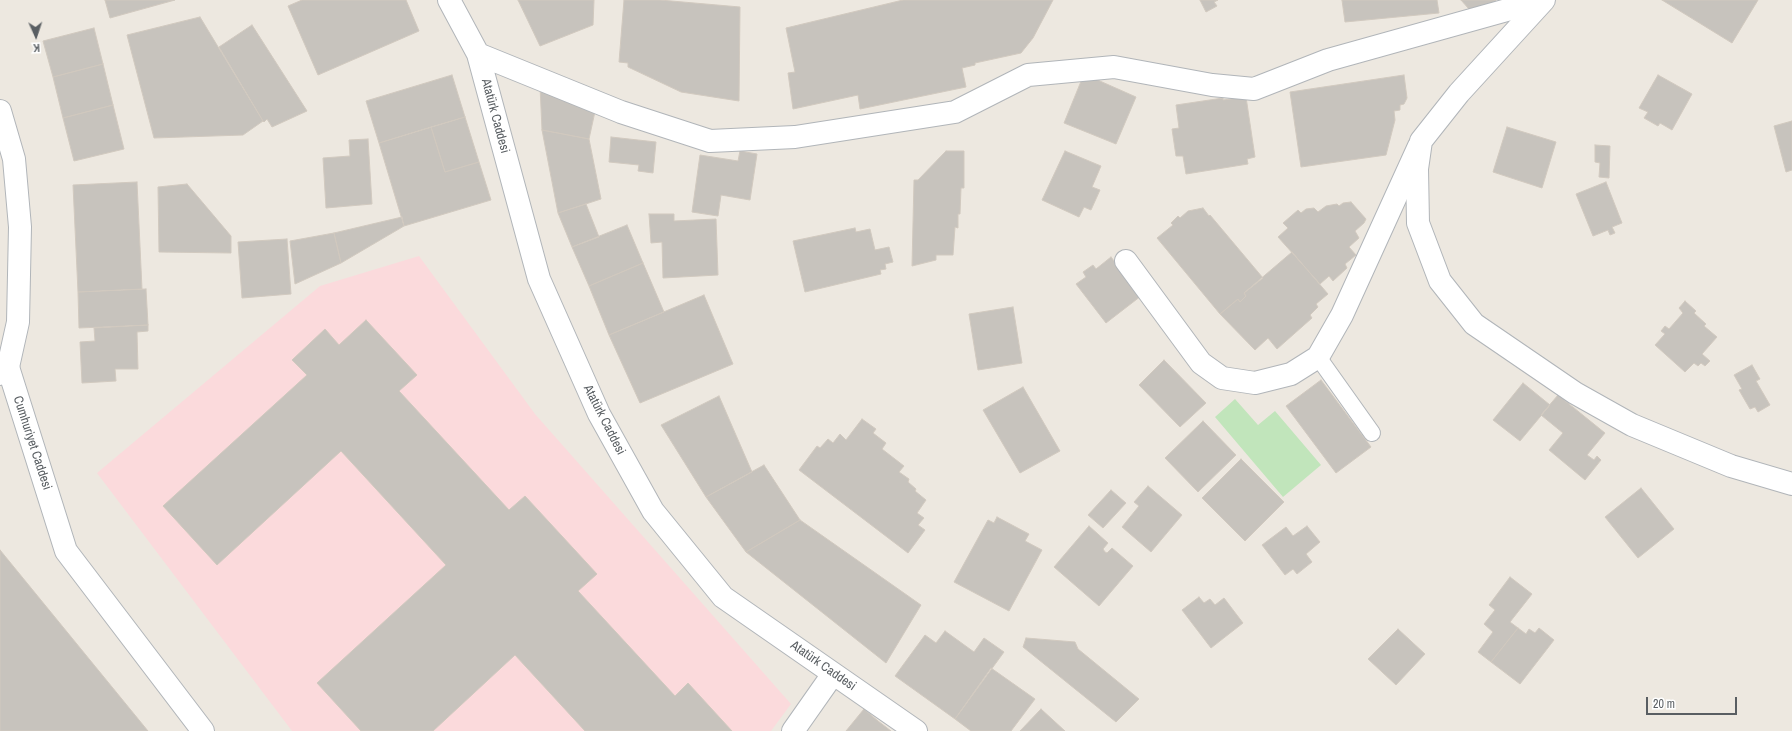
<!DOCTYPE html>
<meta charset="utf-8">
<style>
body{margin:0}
#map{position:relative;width:1792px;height:731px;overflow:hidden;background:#ede8e0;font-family:"Archivo Narrow",sans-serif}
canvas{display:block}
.north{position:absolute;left:16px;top:16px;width:40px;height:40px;-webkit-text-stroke:3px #fff;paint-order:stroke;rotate:177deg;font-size:11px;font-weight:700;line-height:16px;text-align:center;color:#595e62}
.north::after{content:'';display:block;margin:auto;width:14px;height:18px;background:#595e62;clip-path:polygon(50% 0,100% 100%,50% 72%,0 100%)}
.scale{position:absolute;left:1646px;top:697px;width:91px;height:18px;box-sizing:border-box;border:2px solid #595e62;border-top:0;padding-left:5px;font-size:12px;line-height:14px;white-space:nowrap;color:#595e62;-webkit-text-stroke:3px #fff;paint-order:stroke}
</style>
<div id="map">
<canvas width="1792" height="731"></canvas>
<div class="north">K</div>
<div class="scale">20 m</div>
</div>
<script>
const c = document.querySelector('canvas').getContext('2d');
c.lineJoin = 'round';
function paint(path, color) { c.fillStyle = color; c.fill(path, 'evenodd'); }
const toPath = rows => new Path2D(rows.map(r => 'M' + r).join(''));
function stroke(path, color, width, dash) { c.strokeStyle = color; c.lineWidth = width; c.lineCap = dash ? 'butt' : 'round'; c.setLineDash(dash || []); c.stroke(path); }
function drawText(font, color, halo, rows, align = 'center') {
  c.font = font + ' "Archivo Narrow",sans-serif'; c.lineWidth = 3.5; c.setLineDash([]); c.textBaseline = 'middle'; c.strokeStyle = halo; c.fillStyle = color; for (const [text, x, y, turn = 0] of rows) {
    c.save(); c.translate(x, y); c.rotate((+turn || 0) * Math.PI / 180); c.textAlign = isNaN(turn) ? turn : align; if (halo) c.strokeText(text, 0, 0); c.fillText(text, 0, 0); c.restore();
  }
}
paint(toPath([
 [419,256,535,414,791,704,771,731,292,731,97,473,320,286]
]), '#fbdadc');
paint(toPath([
 [1235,399,1258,425,1275,411,1321,465,1283,497,1215,417]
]), '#c1e5bb');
const building = toPath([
 [105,0,175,0,110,18,105,0],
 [302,0,406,0,419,31,318,75,288,6,302,0],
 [518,0,594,0,593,25,540,46,518,0],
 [624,0,660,0,740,7,739,101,681,92,628,67,628,63,619,62,624,0],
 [903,0,1053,0,1033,38,1021,53,975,63,975,65,962,68,966,87,860,109,858,95,793,109,788,73,795,72,786,28,903,0],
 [1200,0,1218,0,1214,2,1217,6,1206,12,1200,0],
 [1342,0,1437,0,1439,13,1345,22,1342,0],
 [1461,0,1496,0,1476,17,1461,0],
 [1662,0,1758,0,1732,43,1662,0],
 [200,17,263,121,243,135,154,138,127,35,200,17],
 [252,25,307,111,272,127,267,119,264,122,263,121,219,47,252,25],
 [94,28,103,64,53,77,43,41,94,28],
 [103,64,113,105,63,118,53,77,103,64],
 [1084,74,1136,97,1116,144,1064,123,1084,74],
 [452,75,465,117,379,143,366,101,452,75],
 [1404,75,1407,98,1404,104,1400,105,1400,110,1394,111,1395,120,1386,155,1301,167,1290,92,1404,75],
 [1658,75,1692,94,1672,130,1660,123,1658,126,1644,118,1648,112,1639,108,1658,75],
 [540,86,596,107,589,139,542,130,540,86],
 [1246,97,1255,157,1247,159,1248,164,1186,174,1183,156,1176,156,1172,129,1179,128,1176,105,1223,98,1223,100,1246,97],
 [113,105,124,149,74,161,63,118,113,105],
 [465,117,479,162,445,172,431,127,465,117],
 [1792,121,1792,170,1786,172,1774,126,1792,121],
 [431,127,445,172,479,162,491,200,404,226,379,143,431,127],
 [1507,127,1556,142,1542,188,1493,172,1507,127],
 [542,130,589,139,601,199,558,213,542,130],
 [611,137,656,142,653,173,638,171,639,165,609,162,611,137],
 [368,139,372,204,326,208,323,158,350,156,349,140,368,139],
 [1595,145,1610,146,1609,178,1599,177,1600,163,1595,162,1595,145],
 [740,151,757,154,750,200,721,195,718,216,692,212,700,155,738,161,740,151],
 [946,151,964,151,964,188,961,188,960,214,958,214,958,228,955,227,953,255,936,255,936,260,912,266,914,180,918,180,946,151],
 [1065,151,1101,166,1092,187,1100,190,1091,210,1084,207,1079,217,1042,200,1065,151],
 [137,182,142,289,78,292,73,185,137,182],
 [1606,182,1622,223,1612,227,1615,233,1610,235,1608,230,1593,236,1576,194,1606,182],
 [187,184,231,236,231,253,159,252,158,187,187,184],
 [1351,202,1366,219,1364,223,1355,231,1359,238,1349,247,1356,255,1345,264,1347,268,1333,281,1329,276,1320,284,1278,237,1288,228,1283,223,1298,210,1301,213,1306,209,1314,208,1318,212,1326,206,1337,204,1339,206,1343,203,1351,202],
 [586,204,599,237,572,247,558,213,586,204],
 [1203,208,1209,216,1210,215,1263,278,1244,293,1246,296,1240,302,1238,299,1220,314,1157,238,1173,225,1171,223,1178,216,1180,218,1188,211,1203,208],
 [649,214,674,214,674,221,716,219,718,275,663,278,662,242,651,243,649,214],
 [402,217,404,226,341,263,334,233,402,217],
 [627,225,643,263,589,286,572,247,627,225],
 [855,228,856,232,870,229,875,250,889,247,893,262,885,264,886,269,880,270,881,274,805,292,793,241,855,228],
 [334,233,341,263,295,284,290,241,334,233],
 [287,239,291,294,242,298,238,242,287,239],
 [1292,252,1328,294,1316,304,1318,307,1310,315,1312,318,1277,349,1268,338,1255,350,1220,314,1238,299,1240,302,1246,296,1244,293,1292,252],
 [1111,257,1141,296,1106,323,1076,284,1086,277,1083,272,1093,265,1096,269,1111,257],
 [643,263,664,312,609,335,589,286,643,263],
 [146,289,148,325,79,328,78,292,146,289],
 [704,295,733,364,640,403,609,335,704,295],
 [1685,301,1696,311,1694,313,1706,324,1704,326,1717,337,1702,354,1710,361,1705,366,1701,363,1698,366,1694,363,1685,372,1655,345,1665,334,1661,331,1665,326,1669,329,1683,313,1679,308,1685,301],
 [1013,307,1022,363,978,370,969,314,1013,307],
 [366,320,417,375,399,391,509,510,525,496,597,574,578,591,675,696,688,683,732,731,585,731,515,655,433,731,361,731,317,683,446,565,341,451,217,565,163,506,307,375,292,360,325,329,339,345,366,320],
 [148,325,148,331,137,332,138,369,115,369,116,381,82,383,80,342,95,341,94,328,148,325],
 [1164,360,1206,403,1180,427,1139,385,1164,360],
 [1752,365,1760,379,1756,381,1770,405,1758,412,1755,407,1750,409,1739,390,1742,389,1734,375,1752,365],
 [1321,380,1371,447,1336,473,1286,406,1321,380],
 [1523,383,1550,405,1520,441,1493,420,1523,383],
 [1023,387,1060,451,1020,473,983,410,1023,387],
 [1558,395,1605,433,1587,455,1594,460,1597,456,1601,460,1585,480,1549,450,1563,433,1541,415,1558,395],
 [719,396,752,472,706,497,661,425,719,396],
 [862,419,876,429,873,433,886,443,882,449,904,466,899,472,909,479,908,482,916,489,915,491,926,500,917,513,924,518,918,525,925,530,908,553,799,470,817,446,820,448,828,439,833,443,840,434,846,440,862,419],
 [1203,421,1236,455,1198,492,1165,458,1203,421],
 [1241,459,1284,502,1245,541,1202,498,1241,459],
 [764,465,800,520,746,552,706,497,764,465],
 [1148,486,1182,515,1151,552,1122,527,1139,506,1134,502,1148,486],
 [1641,488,1674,529,1638,558,1605,517,1641,488],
 [1111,490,1126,503,1103,528,1088,515,1111,490],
 [997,517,1029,534,1025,541,1042,550,1009,611,954,582,988,520,994,523,997,517],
 [800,520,921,605,886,663,746,552,800,520],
 [1089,526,1108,543,1103,549,1105,552,1107,553,1112,548,1133,566,1099,606,1054,567,1089,526],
 [1307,526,1320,542,1306,554,1312,562,1297,574,1293,569,1285,575,1262,545,1286,527,1293,536,1307,526],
 [0,550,9,561,148,731,0,731,0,550],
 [1510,577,1532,594,1510,622,1518,628,1491,662,1478,652,1493,632,1484,624,1495,610,1489,605,1510,577],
 [1199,597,1204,603,1210,599,1215,605,1224,598,1243,623,1211,648,1182,610,1199,597],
 [1518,628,1526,634,1529,629,1535,633,1539,628,1554,640,1520,684,1491,662,1518,628],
 [1398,629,1425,654,1396,685,1368,659,1398,629],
 [945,631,974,652,984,638,1004,652,955,719,895,676,925,635,936,643,945,631],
 [1026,638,1075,642,1078,649,1139,699,1116,722,1023,647,1026,638],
 [991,668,1035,699,1011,731,971,731,955,719,991,668],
 [864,709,878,721,891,731,846,731,864,709],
 [1041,709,1065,731,1020,731,1041,709]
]);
paint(building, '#c7c3bd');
stroke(building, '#d1c9bf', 1);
const service = toPath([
 [1318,357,1372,433]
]);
const minor = toPath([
 [449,0,478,54,539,279,599,414,653,511,723,597,916,731],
 [478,54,621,112,710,141,795,137,955,112,1028,75,1114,67,1212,85,1254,89,1328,60,1543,0],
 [0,111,14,159,20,227,18,322,8,367,0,374],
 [1126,261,1201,363,1222,378,1255,383,1291,374,1318,357,1342,315,1419,146],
 [793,731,833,674]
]);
const tertiary = toPath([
 [1544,0,1459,93,1421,141,1417,169,1418,223,1440,281,1474,324,1575,393,1632,425,1731,466,1792,484],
 [8,367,66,551,203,731]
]);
stroke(service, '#b1b5b9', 18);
stroke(minor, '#b1b5b9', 24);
stroke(tertiary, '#b1b5b9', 24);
stroke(service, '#fff', 16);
stroke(minor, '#fff', 22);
stroke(tertiary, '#fff', 22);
drawText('13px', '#595e62', '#fff', [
 ["Atatürk Caddesi",495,116,75],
 ["Atatürk Caddesi",604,420,63],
 ["Cumhuriyet Caddesi",32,443,72],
 ["Atatürk Caddesi",823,666,35]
]);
</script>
